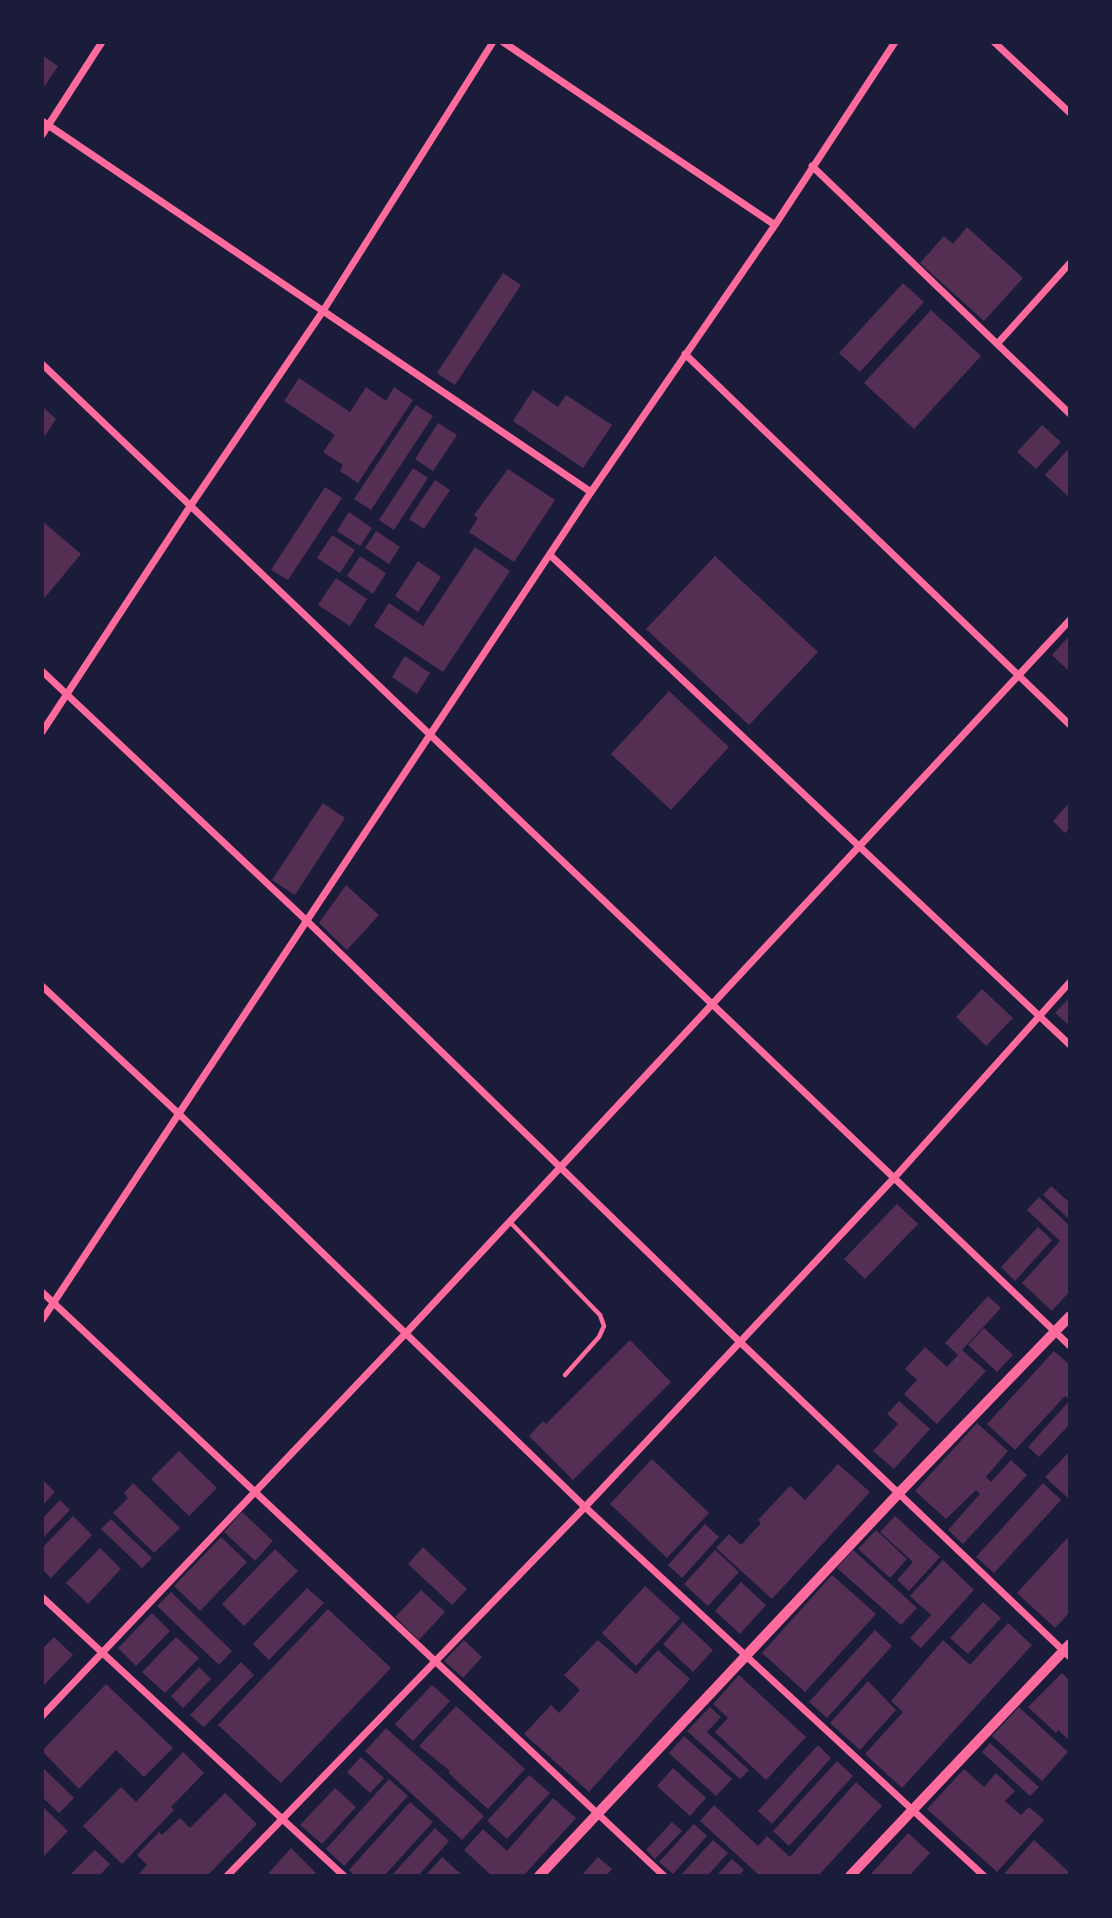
<!DOCTYPE html>
<style>
body{margin:0}
#map{position:relative;width:1112px;height:1918px;overflow:hidden;background:#1b1b3a;font-family:Overpass,sans-serif}
canvas{display:block}
.frame{position:absolute;inset:0;border:44px solid #1b1b3a;pointer-events:none}
</style>
<div id="map">
<canvas width="1112" height="1918"></canvas>
<div class="frame"></div>
</div>
<script>
const c = document.querySelector('canvas').getContext('2d');
c.lineJoin = 'round';
function paint(path, color) { c.fillStyle = color; c.fill(path, 'evenodd'); }
const toPath = rows => new Path2D(rows.map(r => 'M' + r).join(''));
function stroke(path, color, width, dash) { c.strokeStyle = color; c.lineWidth = width; c.lineCap = dash ? 'butt' : 'round'; c.setLineDash(dash || []); c.stroke(path); }
paint(toPath([
 [42,55,58,66,42,90],
 [967,227,1023,278,984,321,920,263,944,236,953,244],
 [503,273,521,285,455,385,437,373],
 [903,283,924,302,860,372,839,353],
 [931,310,981,356,914,429,864,383],
 [299,378,350,412,366,387,386,401,394,387,413,400,358,483,340,471,343,465,323,452,335,435,284,401],
 [533,390,558,407,566,395,612,425,583,468,513,421],
 [416,405,433,416,371,510,354,499],
 [42,406,56,419,42,440],
 [438,423,457,435,433,471,415,459],
 [1042,425,1061,442,1036,469,1017,452],
 [1070,447,1070,498,1045,475],
 [413,468,428,478,394,530,379,520],
 [508,469,555,500,514,562,469,532,478,518,474,515],
 [435,480,450,490,424,529,409,519],
 [325,487,342,498,288,580,271,570],
 [349,512,372,528,360,546,337,531],
 [42,521,81,554,42,601],
 [376,531,400,547,389,564,365,548],
 [332,535,355,550,340,573,317,558],
 [475,547,510,571,443,672,374,626,389,603,423,626],
 [360,556,386,573,373,594,347,576],
 [715,556,818,652,749,725,646,629],
 [418,561,441,577,418,612,395,596],
 [336,578,367,599,350,626,318,605],
 [1070,635,1070,672,1052,655],
 [405,656,430,673,417,694,392,677],
 [669,691,729,747,671,810,611,754],
 [1070,802,1070,828,1065,833,1053,821],
 [323,803,345,818,295,895,272,880],
 [346,885,379,915,347,950,319,923],
 [982,989,1013,1018,986,1046,956,1017],
 [1070,997,1070,1026,1055,1013],
 [1051,1186,1070,1203,1070,1220,1043,1195],
 [1039,1197,1070,1226,1070,1291,1052,1311,1022,1283,1060,1241,1027,1210],
 [897,1204,918,1224,865,1279,844,1259],
 [1038,1227,1052,1240,1015,1281,1001,1267],
 [988,1296,1001,1308,962,1350,986,1371,937,1424,904,1394,917,1380,905,1369,925,1347,947,1367,958,1355,945,1343],
 [984,1328,1013,1355,997,1372,968,1345],
 [630,1340,671,1382,573,1480,529,1436,543,1421,546,1424],
 [1054,1351,1070,1365,1070,1424,1039,1457,1028,1447,1070,1400,1065,1396,1015,1450,987,1424],
 [899,1401,930,1429,894,1469,873,1451,898,1424,887,1414],
 [977,1423,1008,1451,986,1477,991,1482,1011,1460,1027,1475,963,1544,948,1530,980,1494,976,1490,946,1519,915,1491],
 [179,1451,217,1488,189,1516,151,1479],
 [1070,1451,1070,1500,1045,1477],
 [652,1459,709,1513,667,1558,610,1504],
 [838,1464,870,1492,772,1599,716,1548,729,1534,741,1545,761,1523,758,1520,790,1486,805,1500],
 [42,1479,55,1492,42,1506],
 [133,1483,180,1528,154,1553,113,1513,128,1498,124,1493],
 [1043,1483,1061,1500,994,1573,976,1557],
 [60,1500,70,1510,42,1539,42,1519],
 [242,1512,273,1541,255,1561,224,1532],
 [73,1516,92,1535,51,1578,42,1569,42,1548],
 [895,1516,940,1557,909,1591,897,1580,913,1562,880,1532],
 [111,1519,152,1558,142,1568,101,1529],
 [705,1524,719,1537,682,1578,668,1565],
 [876,1530,907,1559,890,1578,858,1549],
 [1070,1535,1070,1612,1055,1628,1017,1593],
 [221,1537,247,1562,200,1611,174,1586],
 [423,1547,467,1589,452,1605,408,1564],
 [100,1548,121,1569,88,1604,66,1583],
 [275,1549,298,1571,244,1626,222,1604],
 [715,1550,739,1572,708,1606,684,1584],
 [853,1550,917,1608,901,1625,837,1568],
 [943,1560,974,1590,921,1648,910,1638,931,1615,910,1596],
 [832,1575,876,1614,805,1692,762,1653],
 [741,1582,766,1605,740,1634,715,1611],
 [645,1586,680,1618,636,1666,602,1633],
 [307,1588,324,1603,269,1660,253,1644],
 [421,1590,445,1612,419,1640,395,1617],
 [171,1592,232,1651,219,1665,157,1606],
 [983,1602,1001,1618,968,1654,950,1638],
 [328,1609,391,1668,281,1783,218,1725],
 [152,1613,170,1631,136,1666,118,1648],
 [683,1622,713,1650,693,1672,663,1644],
 [1008,1623,1032,1645,902,1788,865,1754,903,1712,891,1701,943,1640,970,1665],
 [875,1630,892,1646,827,1718,809,1702],
 [54,1637,73,1655,42,1687,42,1649],
 [176,1637,199,1658,165,1693,142,1672],
 [464,1640,482,1657,463,1678,444,1661],
 [598,1640,636,1674,658,1650,690,1679,589,1792,524,1734,551,1705,559,1713,580,1690,564,1675],
 [241,1662,254,1675,204,1727,190,1715],
 [199,1667,211,1679,183,1708,171,1696],
 [1062,1673,1070,1681,1070,1741,1058,1730,1056,1733,1028,1707],
 [739,1675,806,1737,766,1780,715,1732,728,1718,713,1704],
 [868,1681,896,1710,860,1750,830,1723],
 [106,1684,173,1748,144,1777,116,1750,79,1789,42,1751],
 [432,1685,450,1701,413,1741,395,1724],
 [456,1706,525,1769,488,1809,460,1784,448,1772,450,1771,419,1746],
 [710,1707,721,1717,707,1732,749,1770,740,1779,687,1731],
 [1019,1707,1068,1752,1042,1781,992,1736],
 [386,1728,484,1816,462,1840,365,1751],
 [684,1736,732,1779,716,1796,669,1753],
 [990,1743,1039,1787,1030,1796,982,1752],
 [818,1745,831,1758,772,1824,758,1811],
 [183,1752,204,1773,171,1807,174,1810,122,1864,83,1826,121,1787,136,1802],
 [361,1757,384,1778,370,1793,347,1772],
 [837,1761,853,1776,789,1846,773,1831],
 [42,1767,74,1798,59,1813,42,1797],
 [673,1768,706,1798,690,1816,657,1786],
 [964,1769,984,1787,996,1773,1015,1791,1005,1801,1021,1815,1029,1807,1044,1820,997,1872,927,1809],
 [529,1775,550,1793,507,1839,487,1821],
 [389,1779,408,1796,344,1866,326,1849],
 [856,1782,882,1806,818,1876,760,1876,700,1821,714,1805,758,1846,767,1836,790,1857],
 [335,1788,356,1807,322,1844,300,1825],
 [225,1793,257,1824,207,1876,137,1876,147,1865,137,1855,159,1832,162,1835,180,1818,190,1828],
 [553,1798,576,1818,523,1876,492,1876,464,1850,483,1829,507,1851],
 [410,1802,433,1822,384,1876,355,1876,349,1870],
 [42,1806,68,1831,42,1858],
 [672,1822,682,1831,655,1859,646,1850],
 [694,1824,707,1836,673,1874,659,1862],
 [435,1828,449,1841,418,1876,391,1876],
 [908,1833,930,1853,909,1876,869,1876],
 [713,1840,728,1853,707,1876,680,1876],
 [1034,1840,1070,1873,1070,1876,1002,1876],
 [291,1848,312,1869,318,1876,266,1876],
 [95,1850,110,1864,99,1876,69,1876],
 [442,1857,463,1876,425,1876],
 [598,1857,612,1869,606,1876,581,1876],
 [732,1859,744,1870,738,1876,716,1876]
]), '#542f53');
stroke(toPath([
 [509,1221,600,1315,604,1326,599,1337,565,1375]
]), '#ff6b9d', 4.5);
stroke(toPath([
 [503,42,775,225],
 [994,42,1070,113],
 [42,121,591,492],
 [42,135,102,42],
 [812,166,1070,414],
 [998,343,1070,263],
 [685,354,1070,725],
 [42,364,1070,1346],
 [550,555,1070,1045],
 [42,671,308,922,740,1342,1070,1657],
 [42,732,191,505,323,311,493,42],
 [42,986,178,1113,585,1507,984,1876],
 [42,1292,664,1876],
 [42,1320,591,492,775,225,895,42],
 [42,1597,344,1876],
 [42,1716,406,1333,1070,620],
 [227,1876,585,1507,895,1177,1070,982]
]), '#ff6b9d', 7);
stroke(toPath([
 [539,1876,898,1494,1070,1316],
 [850,1876,1070,1644]
]), '#ff6b9d', 10);
</script>
